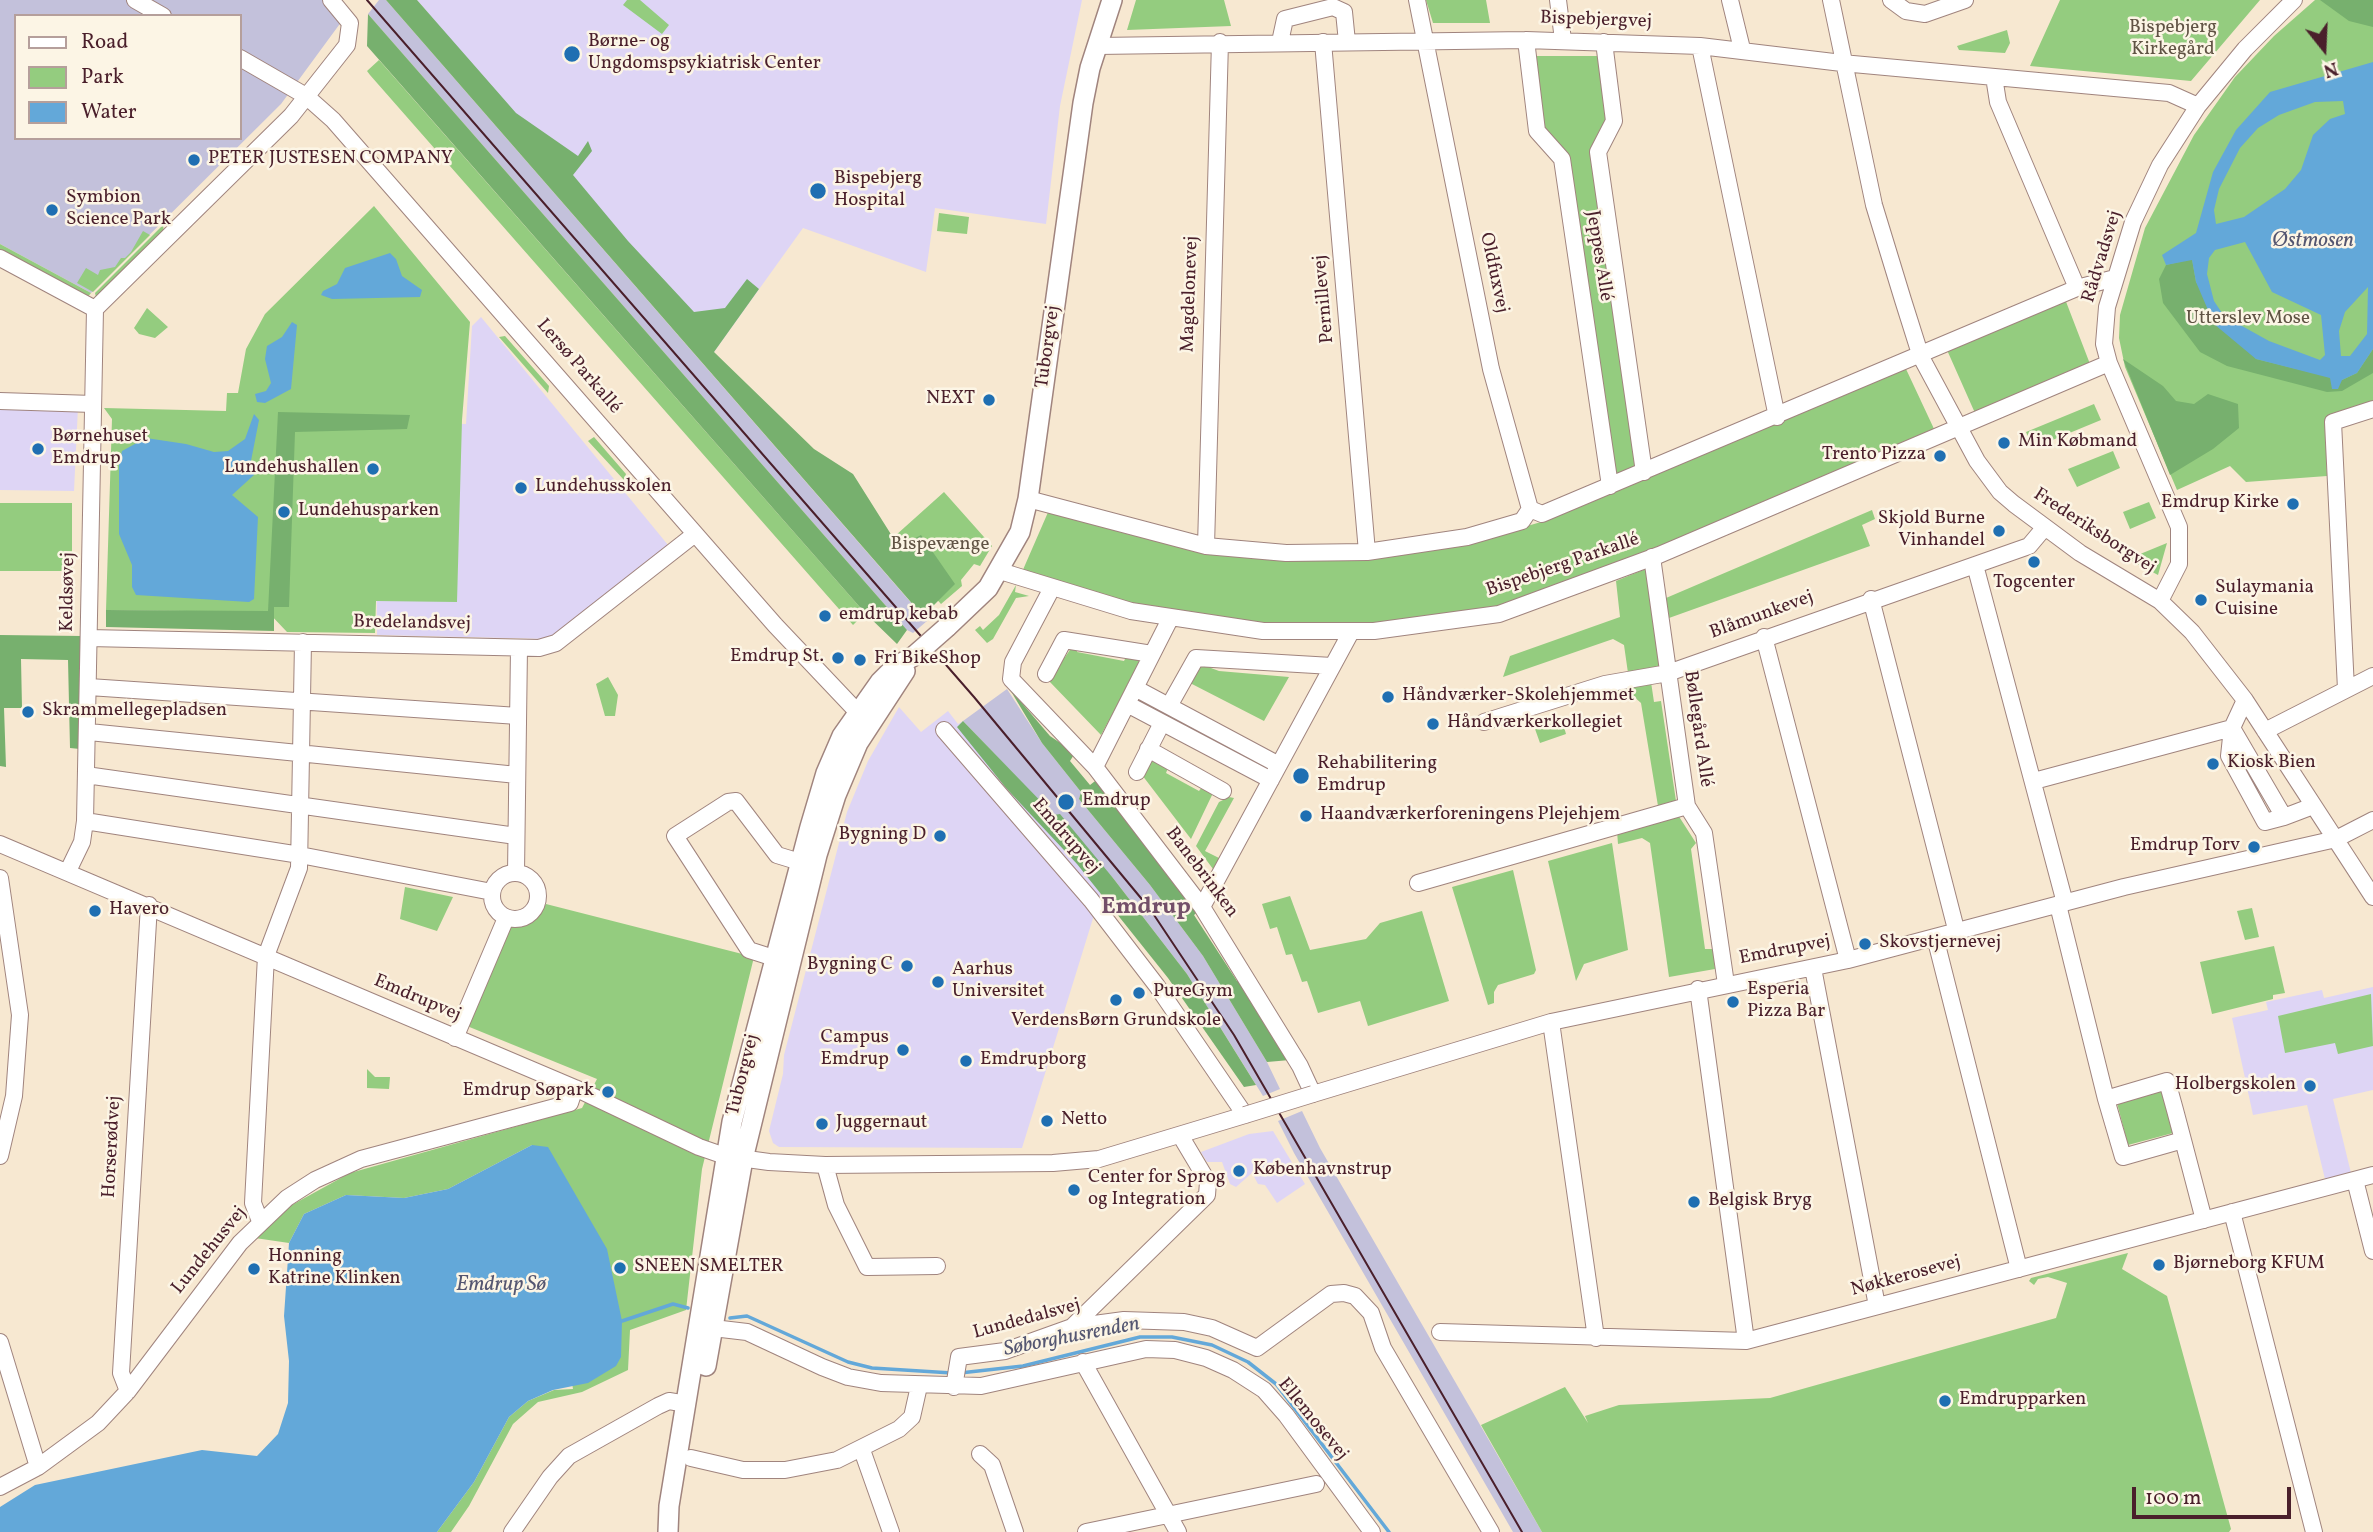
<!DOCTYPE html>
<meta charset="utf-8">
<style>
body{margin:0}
#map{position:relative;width:2373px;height:1532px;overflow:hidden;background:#f7e8d1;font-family:Vollkorn,serif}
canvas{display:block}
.legend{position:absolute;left:14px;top:14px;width:228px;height:126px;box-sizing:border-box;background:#fcf5e5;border:2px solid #b59f9b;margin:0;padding:9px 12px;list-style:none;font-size:21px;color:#4a1f2b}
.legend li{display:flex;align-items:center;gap:14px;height:35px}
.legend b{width:35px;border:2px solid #b59f9b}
.north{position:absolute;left:2289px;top:14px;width:70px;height:70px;-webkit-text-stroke:5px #fcf5e5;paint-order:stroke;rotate:162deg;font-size:19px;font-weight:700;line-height:28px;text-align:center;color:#4a1f2b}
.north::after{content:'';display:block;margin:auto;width:24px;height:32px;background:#4a1f2b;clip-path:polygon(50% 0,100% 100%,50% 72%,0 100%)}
.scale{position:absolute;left:2132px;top:1487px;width:159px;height:32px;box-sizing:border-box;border:4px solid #4a1f2b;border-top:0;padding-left:9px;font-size:21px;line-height:24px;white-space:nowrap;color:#4a1f2b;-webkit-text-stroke:5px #fcf5e5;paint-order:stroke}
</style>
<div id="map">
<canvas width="2373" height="1532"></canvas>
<ul class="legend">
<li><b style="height:9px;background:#fff"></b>Road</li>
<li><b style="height:19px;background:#94cc7f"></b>Park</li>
<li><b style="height:19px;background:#63a8d9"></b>Water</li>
</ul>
<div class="north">N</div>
<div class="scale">100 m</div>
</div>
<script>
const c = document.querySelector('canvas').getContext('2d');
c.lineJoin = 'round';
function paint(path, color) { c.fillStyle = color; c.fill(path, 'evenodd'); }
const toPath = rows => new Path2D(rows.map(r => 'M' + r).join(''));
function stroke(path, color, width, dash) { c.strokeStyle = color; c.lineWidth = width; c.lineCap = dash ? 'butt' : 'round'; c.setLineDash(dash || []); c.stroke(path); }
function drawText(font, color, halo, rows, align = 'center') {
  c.font = font + ' Vollkorn,serif'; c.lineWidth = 5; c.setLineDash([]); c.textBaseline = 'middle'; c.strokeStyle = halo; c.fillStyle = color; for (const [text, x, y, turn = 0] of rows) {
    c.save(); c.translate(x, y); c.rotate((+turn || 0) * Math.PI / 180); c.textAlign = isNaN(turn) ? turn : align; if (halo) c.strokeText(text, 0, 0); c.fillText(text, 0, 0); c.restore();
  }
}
paint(toPath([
 [417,0,1082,0,1060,106,1046,224,935,208,926,272,803,228,714,352],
 [481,317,668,545,548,639,377,635,376,505,423,423,466,424,472,326],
 [0,406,78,407,74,491,0,490],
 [899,707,921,732,948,711,958,724,963,721,1103,886,1022,1148,779,1147,773,1143,769,1131,783,1074,784,1055,847,812,868,761],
 [2373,987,2373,1090,2333,1099,2351,1173,2325,1179,2307,1105,2253,1115,2232,1018,2268,1010,2266,1002,2322,990,2324,998],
 [1273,1131,1305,1184,1277,1203,1265,1185,1258,1184,1252,1173,1236,1187,1230,1184,1222,1162,1207,1162,1201,1152,1249,1134]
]), '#ded5f5');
paint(toPath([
 [0,0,341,0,350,10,281,104,91,293,0,244],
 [16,16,240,16,240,138,16,138],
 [379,0,386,0,927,621,913,633,907,630,368,14],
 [1007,689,1042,743,1081,792,1079,799,1150,885,1203,956,1267,1062,1280,1089,1263,1096,1187,974,1113,878,963,721],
 [1302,1111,1320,1148,1542,1532,1513,1532,1294,1153,1278,1121]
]), '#c3c1db');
paint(toPath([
 [627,0,640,0,669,25,662,34,623,5],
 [1136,0,1224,0,1231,26,1127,30],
 [1426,0,1486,0,1490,23,1433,23],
 [2060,0,2260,0,2191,81,2030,66],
 [2315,0,2373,0,2373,405,2357,413,2325,421,2327,476,2246,482,2230,466,2177,490,2125,367,2119,338,2120,315,2145,228,2194,135,2235,77,2274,36],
 [2007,30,2010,43,2005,53,1959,50,1957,46],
 [1534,56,1600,56,1610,116,1592,149,1637,465,1612,476,1567,156,1542,125],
 [379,60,865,613,853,625,370,75,367,71],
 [374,206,470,322,462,420,457,602,376,601,375,633,287,632,268,612,106,610,112,419,104,408,226,411,227,393,238,393,246,349,265,314],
 [939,213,969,217,967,234,937,231],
 [163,225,164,232,96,297,95,293],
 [143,231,150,235,93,292,77,283,86,268,98,275,100,270,115,267,121,258,125,258,131,252],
 [0,244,91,293,87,298,0,250],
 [2065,299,2090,364,1975,413,1947,350],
 [147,308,168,327,155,338,139,334,134,328],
 [505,336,549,386,548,393,499,337],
 [1906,369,1935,431,1656,550,1498,607,1372,626,1267,626,1170,616,1022,572,1049,510,1127,534,1205,551,1479,540,1541,522],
 [2094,404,2101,420,2033,448,2026,432],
 [594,437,626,474,624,480,588,441],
 [2113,451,2120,468,2077,487,2068,469],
 [944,492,992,546,980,566,974,564,961,580,962,586,941,604,886,544],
 [2149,502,2156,518,2130,529,2123,512],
 [0,503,72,503,72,571,0,571],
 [1872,510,1875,519,1862,525,1870,546,1669,618,1666,598],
 [2167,543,2158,575,2128,559],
 [1648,568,1661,668,1628,673,1624,645,1613,639,1503,677,1510,656,1620,617,1616,581],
 [1016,585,1015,592,1029,596,1016,598,993,639,987,643,975,630,980,626,983,630,999,615],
 [1072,647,1078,648,1077,652,1124,661,1126,657,1144,656,1101,735,1049,681,1060,655,1065,657],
 [1201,663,1212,664,1211,668,1219,671,1289,677,1264,721,1190,683],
 [608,677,618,695,615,716,605,716,596,684],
 [1651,682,1654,702,1661,701,1676,801,1658,806,1641,703,1632,695,1613,697,1612,694,1618,687],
 [1562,720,1566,734,1540,743,1535,729],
 [1151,759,1168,768,1166,773,1199,791,1202,787,1213,793,1191,839,1142,775],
 [1229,797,1234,798,1205,851,1219,858,1213,869,1196,846,1219,802],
 [1678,815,1696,843,1691,849,1705,949,1713,949,1715,969,1669,977,1650,843,1642,838,1618,844,1617,831],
 [1612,843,1628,950,1584,964,1576,981,1548,861],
 [1513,870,1536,970,1534,974,1498,985,1494,992,1494,1003,1488,1005,1452,887],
 [405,887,453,897,437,931,400,919],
 [1290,896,1310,950,1366,939,1380,923,1422,911,1449,1001,1368,1026,1360,1001,1318,1013,1307,981,1302,982,1292,954,1286,955,1277,927,1270,929,1262,904],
 [546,904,754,957,702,1169,686,1310,630,1330,628,1370,582,1392,538,1402,513,1424,469,1506,451,1532,437,1532,474,1482,509,1417,528,1401,554,1390,573,1389,532,1145,448,1189,404,1198,346,1195,304,1214,289,1243,255,1238,290,1206,350,1173,582,1108,597,1079,467,1026,510,927,532,922],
 [2252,908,2259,937,2245,940,2237,911],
 [2274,946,2285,993,2273,995,2273,999,2212,1014,2200,962],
 [2371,994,2373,1046,2338,1054,2335,1043,2285,1053,2278,1016],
 [367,1069,375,1077,390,1077,389,1089,367,1088],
 [2162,1091,2173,1133,2128,1145,2117,1103],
 [2128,1253,2122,1269,2167,1296,2231,1529,2229,1532,1542,1532,1481,1425,1565,1387,1588,1423,1585,1416,1619,1405,1770,1398,2056,1318,2067,1283,2048,1277,2038,1279,2034,1285,2029,1281,2031,1278]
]), '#94cc7f');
paint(toPath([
 [386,0,417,0,516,113,578,156,588,141,592,151,573,175,628,241,694,312,725,308,747,279,759,289,714,352,814,449,853,474,899,547,921,535,955,584,923,616],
 [2320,0,2373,0,2373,27,2349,21],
 [368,14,907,630,897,644,865,613,367,46],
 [2192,259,2196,282,2256,359,2342,380,2357,373,2373,349,2373,373,2342,391,2327,392,2227,366,2200,352,2163,303,2159,279,2166,265],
 [2123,359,2163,386,2176,401,2194,404,2208,394,2238,404,2239,428,2213,449,2170,475],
 [278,412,410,415,407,429,295,432,289,607,274,607,274,631,106,627,106,610,268,611],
 [0,635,82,636,80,749,70,748,68,660,21,659,22,708,4,708,6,767,0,766],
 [1009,688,1050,736,1075,753,1070,761,1090,785,1099,778,1199,911,1194,915,1237,981,1241,979,1290,1060,1267,1062,1203,956,1150,885,1079,799,1081,792,1042,743],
 [963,721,1054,815,1060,814,1113,878,1187,974,1256,1085,1244,1087,1168,978,1077,864,1006,788,957,727]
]), '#77b06e');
paint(toPath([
 [2373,62,2373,349,2357,373,2342,380,2338,389,2332,389,2330,378,2256,359,2214,324,2196,282,2192,260,2166,265,2162,255,2196,233,2213,172,2236,130,2270,92],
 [2343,101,2345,114,2330,119,2313,135,2301,170,2285,189,2244,217,2216,224,2214,210,2219,189,2240,148,2258,128,2279,115,2315,102],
 [2245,242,2272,292,2321,315,2325,355,2320,360,2269,341,2224,316,2214,301,2207,274,2209,258,2215,250],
 [2368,287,2367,334,2350,356,2341,356,2339,331,2345,312],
 [390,253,396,259,402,276,422,290,420,297,332,299,321,295,323,291,337,284,345,268],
 [292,322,297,325,291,389,265,403,257,402,255,394,266,391,271,383,265,359,267,346,282,337],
 [254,414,259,420,250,466,254,475,232,495,258,517,254,599,249,602,136,595,132,587,132,565,119,534,119,464,122,451,146,438,186,444,214,452,228,451,245,439],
 [532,1145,548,1147,607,1249,622,1321,621,1357,616,1366,588,1383,553,1390,528,1401,509,1417,474,1482,437,1532,0,1532,0,1507,35,1485,202,1450,257,1456,278,1434,288,1403,289,1361,284,1316,289,1243,304,1214,346,1195,404,1198,448,1189]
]), '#63a8d9');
stroke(toPath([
 [730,1318,747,1316,848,1362,872,1368,952,1373],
 [622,1321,673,1304,688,1308],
 [960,1373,1023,1366,1140,1337,1172,1337,1212,1345,1248,1362,1276,1384,1389,1532]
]), '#63a8d9', 3.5);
const minor = toPath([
 [135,0,163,16],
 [1417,0,1491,369,1530,509],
 [1558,0,1563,40],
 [1730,0,1742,49],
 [1831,0,1874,205,1903,300,1921,357,1977,461,2000,492,2014,504,2080,553,2160,601,2192,632,2245,700,2373,897],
 [1891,0,1906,11,1925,14,1965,0],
 [1526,40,1537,131,1562,159,1610,486],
 [1280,42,1285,19,1333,7,1344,12,1347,42],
 [1323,42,1367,552],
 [1604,42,1614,121,1598,152,1644,472],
 [1097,46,1526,40,1700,46,1842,63,2169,93,2198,106],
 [1700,46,1777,417],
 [240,58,306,96,333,120,775,625,865,720],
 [1994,77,1998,102,2077,288],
 [0,258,95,309],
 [95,309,291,116,347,45,350,23,331,0],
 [0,401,93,404],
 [1028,499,1206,546,1286,553,1367,552,1467,537,1522,521,1530,509],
 [1530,509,1542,514,2077,288,2115,278],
 [1206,546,1220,42],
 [1652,557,1687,806,1704,833,1726,984],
 [1975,565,2065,903],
 [1000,571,1131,611,1263,631,1374,631,1499,614,1659,555,2109,363],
 [1052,588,1013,662,1011,679,1095,767,1202,907,1300,1066,1313,1094,1551,1022,1848,960,2124,887,2336,839,2373,820],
 [1871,599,1957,933],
 [2160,601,2179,564,2179,527,2109,363,2104,344,2107,307,2133,222,2160,165,2198,106,2245,49,2294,0],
 [1764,637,1848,960],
 [89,638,539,648,556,643,695,534],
 [1046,674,1064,640,1152,654],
 [89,687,518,716],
 [1135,688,1279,765],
 [2346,689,2333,422,2373,409],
 [2245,700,2232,728,2229,756,2265,822,2284,817],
 [1127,704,1271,780],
 [1169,706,1196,658,1332,666],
 [1484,722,1605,684,1668,673,2029,546,2045,527],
 [2232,728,2284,817,2313,806],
 [2265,731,2373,676],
 [89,732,517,775],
 [1148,749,1223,791],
 [1095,767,1170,619],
 [1137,772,1162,723],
 [86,775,516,836],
 [2034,781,2232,728],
 [85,821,300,855,492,892],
 [0,844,575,1088,699,1147,725,1156,769,1162,825,1165,1053,1163,1099,1159,1245,1115,1157,986,1091,900,944,730],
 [68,871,82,842,85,821,95,309],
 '492 896a23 23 0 1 1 46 0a23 23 0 1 1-46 0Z',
 [516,873,519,648],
 [0,878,20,1015,14,1096,0,1156],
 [1418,883,1687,806],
 [2058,905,2106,1099],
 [1202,907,1351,632],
 [1935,937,2019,1269],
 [774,958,749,950,675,836,728,802,736,801,777,855,800,862],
 [1813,968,1877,1306],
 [1698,989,1746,1341],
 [1551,1022,1596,1338],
 [455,1038,506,918],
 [2183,1140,2123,1157,2106,1099,2167,1081,2175,1110,2183,1140,2204,1220],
 [825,1165,836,1205,867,1267,937,1266],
 [2355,1180,2373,1251],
 [2232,1212,2314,1532],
 [260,1221,253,1203,266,956,299,868,303,642],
 [703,1324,713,1328,747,1332,822,1367,848,1377,881,1383,981,1386,1146,1349,1175,1350,1206,1358,1233,1370,1264,1390,1286,1415,1372,1532],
 [1072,1327,1207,1195,1208,1182,1180,1135],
 [1440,1332,1746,1341,2373,1175],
 [0,1342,38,1467],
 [1083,1362,1178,1532],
 [954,1387,959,1357,1005,1351,1072,1327,1124,1320,1184,1322,1212,1328,1257,1348,1331,1294,1344,1293,1355,1296,1371,1313,1383,1348,1491,1532],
 [128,1391,121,1373,149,905],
 [862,1450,891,1532],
 [980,1454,992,1465,1015,1532],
 [691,1458,743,1470,785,1470,837,1460,899,1429,912,1417,919,1386],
 [0,1487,38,1467,98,1423,128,1391,240,1243,287,1198,315,1180,361,1159,570,1103,575,1088],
 [512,1532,550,1477,569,1456,658,1406,669,1401,687,1404],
 [1086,1532,1316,1484]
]);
const major = toPath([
 [947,627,988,588,1020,532,1028,499,1083,103,1090,68,1112,0],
 [706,1366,743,1159,817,855,836,795,858,743,905,671],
 [668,1532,669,1506,732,1122,810,827,826,773,842,736,880,682,896,666,914,656]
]);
stroke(minor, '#a0847e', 18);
stroke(major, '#a0847e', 22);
stroke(minor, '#fff', 16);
stroke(major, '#fff', 19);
stroke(toPath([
 [367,0,974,697,1150,909,1234,1035,1522,1532]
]), '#4a1f2b', 2);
const minorBridge = toPath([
 [1245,1115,1313,1094]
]);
const majorBridge = toPath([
 [914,656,947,627]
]);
stroke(minorBridge, '#a0847e', 18, []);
stroke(majorBridge, '#a0847e', 22, []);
stroke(minorBridge, '#fff', 16);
stroke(majorBridge, '#fff', 19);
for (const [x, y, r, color] of [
 [572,54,9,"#1f6fb2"],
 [194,160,7,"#1f6fb2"],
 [818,191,9,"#1f6fb2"],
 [52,210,7,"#1f6fb2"],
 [989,400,7,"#1f6fb2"],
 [2004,443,7,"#1f6fb2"],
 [38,449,7,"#1f6fb2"],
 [1940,456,7,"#1f6fb2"],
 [373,469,7,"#1f6fb2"],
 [521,488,7,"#1f6fb2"],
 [2293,504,7,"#1f6fb2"],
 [284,512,7,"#1f6fb2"],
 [1999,531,7,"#1f6fb2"],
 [2034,562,7,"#1f6fb2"],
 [2201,600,7,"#1f6fb2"],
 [825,616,7,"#1f6fb2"],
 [838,658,7,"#1f6fb2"],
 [860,660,7,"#1f6fb2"],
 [1388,697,7,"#1f6fb2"],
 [28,712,7,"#1f6fb2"],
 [1433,724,7,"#1f6fb2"],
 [2213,764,7,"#1f6fb2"],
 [1301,776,9,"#1f6fb2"],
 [1066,802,9,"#1f6fb2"],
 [1306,816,7,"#1f6fb2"],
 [940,836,7,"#1f6fb2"],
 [2254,847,7,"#1f6fb2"],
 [95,911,7,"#1f6fb2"],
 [1865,944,7,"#1f6fb2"],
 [907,966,7,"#1f6fb2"],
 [938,982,7,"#1f6fb2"],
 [1139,993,7,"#1f6fb2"],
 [1116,1000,7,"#1f6fb2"],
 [1733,1002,7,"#1f6fb2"],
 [903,1050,7,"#1f6fb2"],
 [966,1061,7,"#1f6fb2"],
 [2310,1086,7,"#1f6fb2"],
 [608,1092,7,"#1f6fb2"],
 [1047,1121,7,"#1f6fb2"],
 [822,1124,7,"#1f6fb2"],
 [1239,1171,7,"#1f6fb2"],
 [1074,1190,7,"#1f6fb2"],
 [1694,1202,7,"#1f6fb2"],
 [2159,1265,7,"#1f6fb2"],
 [620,1268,7,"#1f6fb2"],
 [254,1269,7,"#1f6fb2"],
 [1945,1401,7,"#1f6fb2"]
]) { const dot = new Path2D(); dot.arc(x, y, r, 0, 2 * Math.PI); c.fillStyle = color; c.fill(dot); stroke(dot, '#fcf5e5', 2.5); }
drawText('19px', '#4a1f2b', '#fcf5e5', [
 ["Bispebjergvej",1596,21,2],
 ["Jeppes Allé",1598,256,81],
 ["Rådvadsvej",2103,257,-73],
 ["Oldfuxvej",1493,273,78],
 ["Magdelonevej",1191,294,-88],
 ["Pernillevej",1325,299,-95],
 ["Tuborgvej",1049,347,-82],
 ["Lersø Parkallé",578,367,49],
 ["Frederiksborgvej",2094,532,33],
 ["Bispebjerg Parkallé",1563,566,-19],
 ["Keldsøvej",69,592,-89],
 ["Blåmunkevej",1762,616,-20],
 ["Bredelandsvej",412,624,1],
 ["Bøllegård Allé",1697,729,82],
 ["Emdrupvej",1065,837,49],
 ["Banebrinken",1201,873,53],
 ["Emdrupvej",1785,951,-11],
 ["Emdrupvej",417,999,23],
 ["Tuborgvej",744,1075,-76],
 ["Horserødvej",113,1147,-87],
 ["Lundehusvej",210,1251,-51],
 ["Nøkkerosevej",1906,1277,-15],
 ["Lundedalsvej",1027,1320,-15],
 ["Ellemosevej",1312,1420,51]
]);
drawText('19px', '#605344', '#fcf5e5', [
 ["Bispebjerg",2173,29],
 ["Kirkegård",2173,51],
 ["Utterslev Mose",2248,320],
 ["Bispevænge",940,546]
]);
drawText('19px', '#4a1f2b', '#fcf5e5', [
 ["Børne- og",588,43],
 ["Ungdomspsykiatrisk Center",588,65],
 ["PETER JUSTESEN COMPANY",208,160],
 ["Bispebjerg",834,180],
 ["Hospital",834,202],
 ["Symbion",66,199],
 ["Science Park",66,221],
 ["NEXT",975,400,"right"],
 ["Børnehuset",52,438],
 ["Emdrup",52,460],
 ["Min Købmand",2018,443],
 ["Trento Pizza",1926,456,"right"],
 ["Lundehushallen",359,469,"right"],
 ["Lundehusskolen",535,488],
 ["Emdrup Kirke",2279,504,"right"],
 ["Lundehusparken",298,512],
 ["Skjold Burne",1985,520,"right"],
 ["Vinhandel",1985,542,"right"],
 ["Togcenter",2034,584,"center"],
 ["Sulaymania",2215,589],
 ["Cuisine",2215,611],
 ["emdrup kebab",839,616],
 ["Emdrup St.",824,658,"right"],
 ["Fri BikeShop",874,660],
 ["Håndværker-Skolehjemmet",1402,697],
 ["Skrammellegepladsen",42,712],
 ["Håndværkerkollegiet",1447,724],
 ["Kiosk Bien",2227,764],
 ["Rehabilitering",1317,765],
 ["Emdrup",1317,787],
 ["Emdrup",1082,802],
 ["Haandværkerforeningens Plejehjem",1320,816],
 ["Bygning D",926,836,"right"],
 ["Emdrup Torv",2240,847,"right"],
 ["Havero",109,911],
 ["Skovstjernevej",1879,944],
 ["Bygning C",893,966,"right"],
 ["Aarhus",952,971],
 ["Universitet",952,993],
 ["Esperia",1747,991],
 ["Pizza Bar",1747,1013],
 ["PureGym",1153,993],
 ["VerdensBørn Grundskole",1116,1022,"center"],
 ["Campus",889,1039,"right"],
 ["Emdrup",889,1061,"right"],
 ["Emdrupborg",980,1061],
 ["Holbergskolen",2296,1086,"right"],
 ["Emdrup Søpark",594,1092,"right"],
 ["Netto",1061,1121],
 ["Juggernaut",836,1124],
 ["Københavnstrup",1253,1171],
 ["Center for Sprog",1088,1179],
 ["og Integration",1088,1201],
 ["Belgisk Bryg",1708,1202],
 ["Honning",268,1258],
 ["Katrine Klinken",268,1280],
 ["Bjørneborg KFUM",2173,1265],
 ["SNEEN SMELTER",634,1268],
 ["Emdrupparken",1959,1401]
], 'left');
drawText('italic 21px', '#545671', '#fcf5e5', [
 ["Østmosen",2313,242],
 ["Emdrup Sø",501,1286],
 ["Søborghusrenden",1072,1338,-11]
]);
drawText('bold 23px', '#734f69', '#fcf5e5', [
 ["Emdrup",1146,909]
]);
</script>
